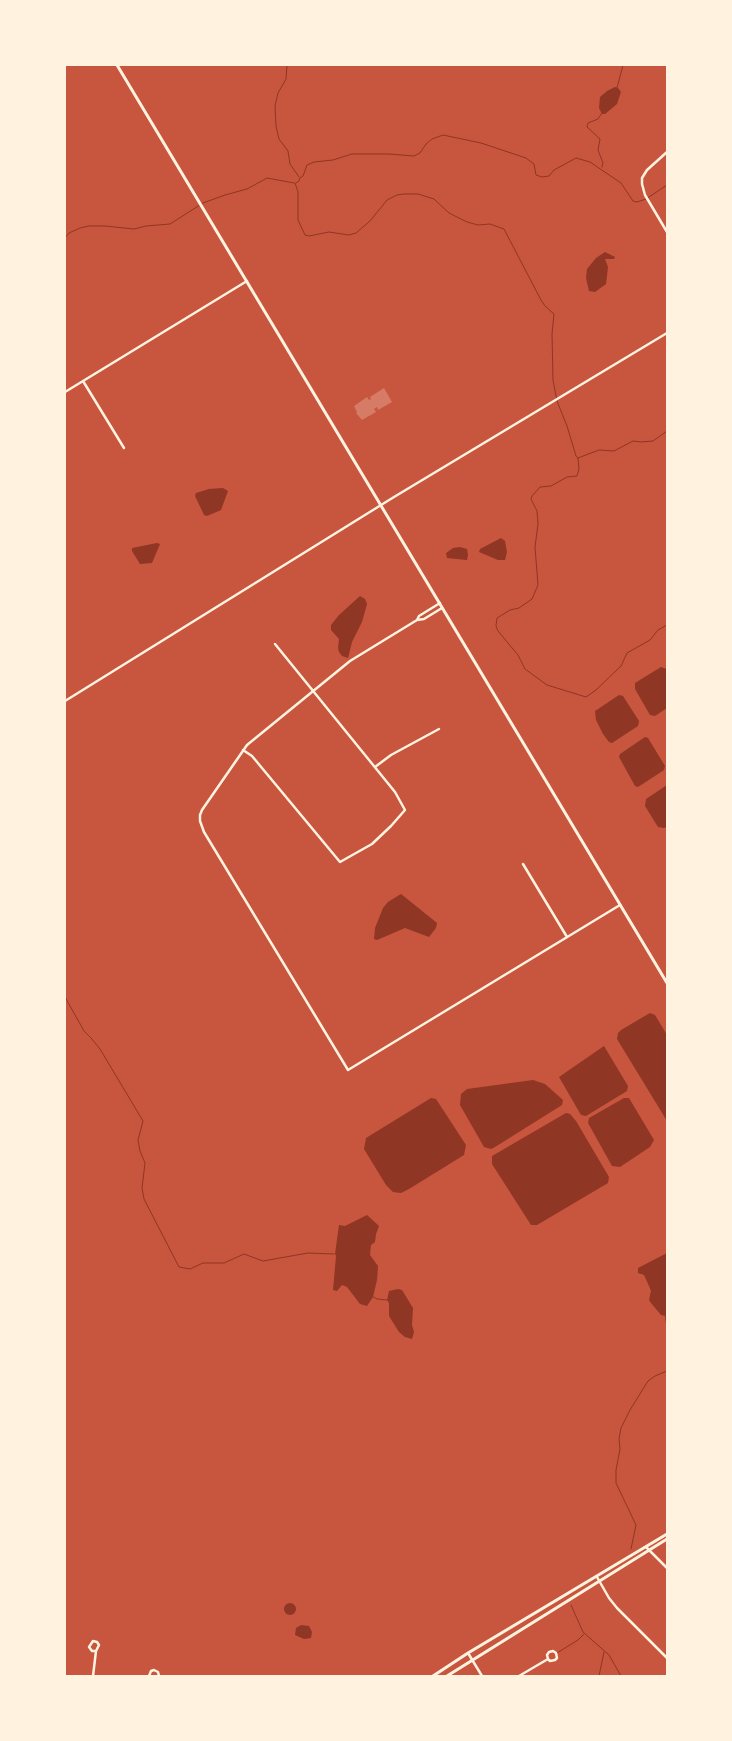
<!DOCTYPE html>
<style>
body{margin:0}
#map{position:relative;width:732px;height:1741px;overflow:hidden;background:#c8553d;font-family:Raleway,sans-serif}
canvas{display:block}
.frame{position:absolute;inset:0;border:66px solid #fff3e0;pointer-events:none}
</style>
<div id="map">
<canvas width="732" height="1741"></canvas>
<div class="frame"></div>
</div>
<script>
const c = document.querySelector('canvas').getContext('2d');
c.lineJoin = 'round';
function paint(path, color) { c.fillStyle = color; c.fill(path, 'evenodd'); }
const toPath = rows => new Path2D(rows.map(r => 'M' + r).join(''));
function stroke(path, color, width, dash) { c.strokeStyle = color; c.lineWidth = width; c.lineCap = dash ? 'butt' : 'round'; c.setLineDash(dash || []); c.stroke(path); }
paint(toPath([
 [615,87,618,88,621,92,617,104,605,114,602,114,599,108,600,97,607,91],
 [605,252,615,257,614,259,605,259,608,267,606,284,595,292,589,291,586,278,587,269,596,258],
 [223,488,228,491,221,510,207,516,204,515,195,496,196,493,209,489],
 [501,538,505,541,507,552,505,560,498,560,479,552,480,549],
 [157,543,160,544,152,563,140,564,132,551,132,548],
 [460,547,467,549,468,555,467,560,447,558,446,553,453,548],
 [360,596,365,599,367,604,362,622,352,642,348,658,342,656,339,652,338,648,339,639,331,630,331,625,339,615],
 [661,667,667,669,667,708,655,716,650,715,635,689,635,683],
 [619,695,623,696,639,721,638,726,612,743,609,742,603,734,596,720,595,711],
 [645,737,648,738,665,766,664,770,638,787,635,786,619,757,620,754],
 [667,785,667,827,664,828,658,827,645,806,646,799],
 [401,894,437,923,436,928,429,937,405,928,377,940,374,939,375,928,383,908,388,902],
 [650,1013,655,1015,667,1035,667,1121,617,1039,618,1033,621,1030],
 [604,1046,628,1086,627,1091,586,1116,581,1115,559,1077],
 [533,1080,545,1084,563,1100,562,1105,495,1147,491,1149,484,1147,460,1105,461,1094,467,1089],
 [431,1098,436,1099,466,1145,464,1155,409,1189,401,1193,393,1192,386,1185,364,1149,366,1138],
 [624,1098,629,1098,654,1140,650,1147,620,1167,612,1166,588,1123,589,1118],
 [566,1113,570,1114,576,1121,609,1177,608,1183,537,1225,531,1225,492,1164,492,1156],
 [367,1215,379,1226,376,1234,375,1242,371,1245,370,1255,378,1266,377,1280,373,1297,367,1306,360,1304,347,1287,342,1285,337,1291,333,1290,336,1256,335,1254,339,1225,345,1226],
 [667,1253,667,1315,666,1316,661,1315,651,1303,649,1300,651,1291,649,1286,644,1275,638,1273,638,1268],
 [398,1289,402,1290,413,1308,412,1325,414,1332,412,1339,405,1337,399,1332,389,1316,389,1303,387,1300,389,1291],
 '284 1609a6 6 0 1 1 12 0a6 6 0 1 1-12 0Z',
 [301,1625,309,1626,312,1632,311,1638,304,1639,295,1635,296,1628]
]), '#8f3625');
stroke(toPath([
 [287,65,286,79,278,93,275,106,276,126,279,139,288,151,290,164,299,177],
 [617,88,623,65],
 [602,167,603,163,598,150,600,139,587,127,588,123,598,119,602,113],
 [295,183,298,192,298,220,305,235,309,236,329,232,349,235,356,233,370,221,387,200,397,195,404,194,418,194,434,199,449,213,467,222,478,225,490,224,504,229,541,300,545,306,554,314,552,334,553,380,557,401,567,426,576,456,578,458,579,469,577,476,567,477,551,486,540,487,532,496,531,499,537,511,538,524,535,547,538,585,532,599,519,608,510,610,497,618,496,626,498,631,518,655,525,669,547,685,586,697,596,690,621,666,627,653,650,640,658,630,667,625],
 [296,183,299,181,300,178,303,176,307,165,314,162,333,160,352,154,389,154,414,156,420,153,426,144,432,139,443,135,481,143,526,158,534,164,536,175,542,177,549,176,554,170,576,158,590,162,621,183,633,201,637,202,646,199,667,185],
 [65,238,69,233,80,228,89,226,105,226,134,229,146,226,170,224,203,203,225,195,247,189,267,178,294,183],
 [578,458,599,450,614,451,633,441,641,442,653,441,667,431],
 [65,997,84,1031,91,1038,100,1049,143,1121,138,1140,140,1151,145,1163,142,1188,144,1199,179,1267,190,1269,203,1263,224,1263,244,1254,263,1261,308,1253,334,1254],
 [372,1296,377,1299,387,1300],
 [665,1314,667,1327],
 [631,1549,636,1525,616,1483,616,1470,620,1449,619,1439,621,1428,630,1410,648,1381,655,1376,667,1371],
 [571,1605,583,1632,609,1655,621,1676],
 [557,1653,578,1640,584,1634],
 [599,1676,604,1652]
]), '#8f3625', 1);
paint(toPath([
 [384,388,392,402,378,410,377,407,374,409,376,412,362,420,356,413,357,412,354,406,367,397,369,400,371,399,370,397]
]), '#d67c66');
stroke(toPath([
 [667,152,647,170,642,178,642,184,645,195,667,232],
 [83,381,124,448],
 [65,392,247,281],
 [440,603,419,616,417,620,350,661,247,745,202,810,200,815,200,821,204,832,348,1070,620,905],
 [417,620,424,619,442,608],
 [65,701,394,497,667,333],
 [243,750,252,756,340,862,372,844,391,826,405,810,395,792,275,644],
 [375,767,391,755,439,729],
 [523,864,567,937],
 [646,1547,667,1568],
 [597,1577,609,1598,617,1608,667,1658],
 [468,1653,482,1676],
 [93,1676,96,1651,99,1645,97,1642,93,1641,89,1647,92,1651,96,1651],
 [149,1676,151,1671,154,1670,158,1672,159,1676],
 [519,1676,548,1659,550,1661,555,1660,557,1658,556,1653,553,1651,549,1652,547,1655,548,1659]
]), '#fff3e0', 2.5);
stroke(toPath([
 [117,65,667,983],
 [433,1676,468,1653,667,1534],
 [447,1676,667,1539]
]), '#fff3e0', 3);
</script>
